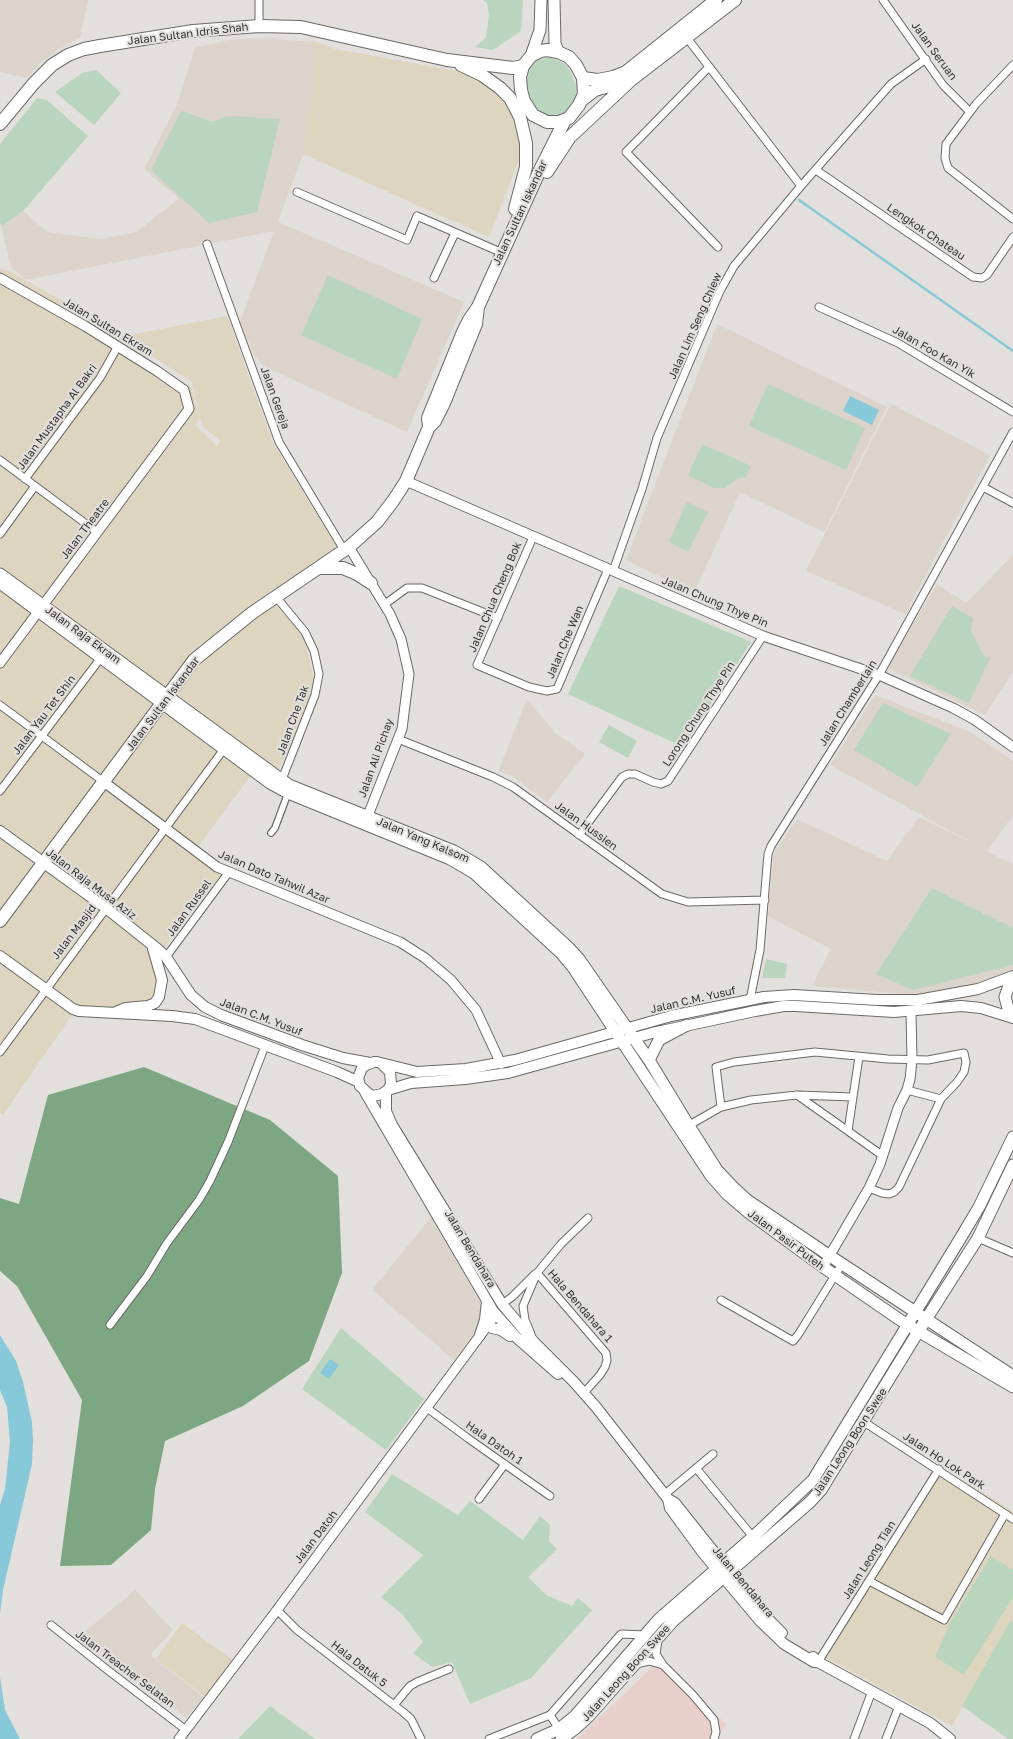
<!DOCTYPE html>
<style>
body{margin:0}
canvas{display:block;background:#e2dfdc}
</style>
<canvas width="1013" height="1739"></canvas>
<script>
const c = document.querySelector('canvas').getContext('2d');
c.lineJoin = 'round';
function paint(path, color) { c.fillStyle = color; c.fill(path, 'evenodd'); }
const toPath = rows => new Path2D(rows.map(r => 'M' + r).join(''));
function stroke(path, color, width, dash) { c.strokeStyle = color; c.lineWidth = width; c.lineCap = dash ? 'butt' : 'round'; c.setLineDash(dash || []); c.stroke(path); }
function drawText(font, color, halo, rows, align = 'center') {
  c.font = font + ' "Golos Text",sans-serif'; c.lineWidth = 4; c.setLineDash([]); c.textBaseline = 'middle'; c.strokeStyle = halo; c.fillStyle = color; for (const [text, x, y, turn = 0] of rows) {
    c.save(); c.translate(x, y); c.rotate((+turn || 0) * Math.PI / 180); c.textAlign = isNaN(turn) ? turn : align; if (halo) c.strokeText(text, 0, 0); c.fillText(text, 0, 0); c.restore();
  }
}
paint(toPath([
 [317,42,335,49,467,73,486,84,506,104,516,124,521,155,489,237,303,154],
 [0,269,9,271,125,336,227,316,272,441,338,549,272,600,305,639,314,681,305,713,275,778,257,767,194,852,223,872,160,953,161,992,143,1012,76,1009,3,1115,0,1113],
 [135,345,192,382,202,426,221,441,217,446,195,425,200,418,191,387,148,359],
 [939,1466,1013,1511,1013,1619,952,1726,821,1655],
 [182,1623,234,1661,206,1697,156,1659]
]), '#ddd5c0');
paint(toPath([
 [661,1659,726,1724,716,1739,577,1739]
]), '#e9cfca');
paint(toPath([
 [0,0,88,0,80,38,69,43,40,63,27,78,0,72],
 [255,38,317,42,303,154,278,222,464,302,407,432,270,369,261,363,254,355,240,322,274,231,26,280,11,267,1,226,23,211,47,232,101,239,136,232,179,199,144,169,177,104,195,48,228,40],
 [717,324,887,407,824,532,740,492,694,593,626,560],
 [891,404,990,455,905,614,806,571],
 [1013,555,1013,672,985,715,887,668,937,584,966,603],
 [875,695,968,731,1013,761,1013,815,987,851,1013,864,1013,970,963,988,915,995,812,986,831,949,768,916,774,853,797,819,887,861,919,817,978,846,830,765],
 [527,699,555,733,585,754,547,802,511,775,498,772],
 [431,1217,482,1306,478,1330,454,1360,372,1290],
 [135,1590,173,1630,151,1654,154,1658,204,1697,186,1718,81,1635]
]), '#dcd3cb');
paint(toPath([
 [483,0,523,0,521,31,493,50,475,47,486,38,489,14,487,3],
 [549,57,564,63,570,71,577,88,574,104,564,116,549,119,530,105,524,75,529,67,534,62],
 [96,70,121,93,94,125,55,92,82,73],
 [37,98,47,100,88,136,24,210,2,226,0,223,0,144],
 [181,111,213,122,227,116,280,119,257,212,209,223,151,170],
 [328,275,422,319,397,379,301,335],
 [768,384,865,428,846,470,749,426],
 [702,444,751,466,746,477,738,478,725,488,714,488,688,476],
 [687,502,708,512,688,552,669,542],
 [619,586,751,642,683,747,568,694],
 [952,606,973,618,971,631,984,656,990,658,969,703,910,676],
 [883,703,951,734,917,787,854,750],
 [609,725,637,741,628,758,599,742],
 [932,888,1013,928,1013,965,913,990,876,974],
 [766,959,787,964,785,978,762,978],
 [341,1328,424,1399,386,1450,302,1389],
 [392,1474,458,1515,470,1501,523,1540,540,1516,550,1525,549,1541,557,1549,528,1577,546,1595,572,1606,578,1598,592,1610,531,1678,470,1704,452,1662,432,1667,413,1653,423,1642,403,1615,381,1597,423,1555,365,1512],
 [991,1556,1013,1570,1013,1597,964,1675,935,1657,951,1621],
 [1011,1620,1013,1621,1013,1739,1008,1739,962,1706],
 [270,1706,315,1739,238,1739]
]), '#bad5bd');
paint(toPath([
 [144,1067,270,1120,338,1176,342,1273,309,1361,243,1406,165,1441,155,1489,151,1530,111,1565,60,1566,82,1400,17,1286,0,1271,0,1198,19,1204,48,1095]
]), '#7da682');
paint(toPath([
 [850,396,879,410,872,425,843,411],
 [0,1335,16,1361,23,1382,32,1422,33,1441,32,1464,3,1590,0,1614,0,1505,5,1489,10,1442,7,1407,0,1390],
 [330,1359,339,1365,329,1379,320,1373],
 [0,1677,5,1710,20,1739,0,1739]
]), '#88c9d9');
stroke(toPath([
 [799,200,1013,351]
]), '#88c9d9', 2.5);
const pedestrian = toPath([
 [271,833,275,828,288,793]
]);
const minor = toPath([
 [883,0,943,85,970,112],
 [259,26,259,0],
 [687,38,801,186],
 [1013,65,976,104,946,144,945,158,948,168,1013,219],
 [709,67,626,152,718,247],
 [816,170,973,277,982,278,987,275,1013,237],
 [297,192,407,240,417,216,498,251],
 [207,244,279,442,344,550],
 [434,278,455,233],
 [819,307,898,343,1013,412],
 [0,460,97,532],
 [25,479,100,378,118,346],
 [983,487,1013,503],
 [0,534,35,486],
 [533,537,477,665,529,687,547,691,557,689,608,569],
 [613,571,642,489,657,438,720,291,734,266,801,186,891,84,926,59],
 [277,598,305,632,314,651,319,674,315,695,281,782],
 [385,604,407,588,422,588,498,618],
 [0,705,104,782],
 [398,739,493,777,513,787,662,894,688,902,765,900],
 [0,791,103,655],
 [579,835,622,777,628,774,635,774,653,782,661,784,668,781,763,636],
 [166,957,229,872],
 [750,1000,760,950,768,854,771,846,879,675,1013,432],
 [0,1052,224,749],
 [907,1090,941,1099],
 [797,1095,848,1131],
 [853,1097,859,1057],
 [721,1107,716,1067,734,1062,815,1052,888,1059,928,1060,964,1053,966,1062,964,1072,957,1082,941,1099,899,1187,894,1192,889,1194,882,1193,869,1188],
 [686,1127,721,1107,751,1100,797,1095,853,1097,848,1131,883,1156],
 [978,1238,1013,1253],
 [537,1273,606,1353,607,1360,605,1367,600,1375,583,1394],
 [721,1300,793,1341,798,1335,842,1264],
 [502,1304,512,1297,535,1274],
 [110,1325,147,1276,167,1243,199,1200,210,1181,228,1142,265,1046],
 [531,1334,525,1320,523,1306,537,1273,561,1244,588,1218],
 [427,1408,469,1439,550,1496],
 [864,1422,1013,1519],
 [696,1468,753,1537],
 [664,1495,713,1454],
 [479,1499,505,1464],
 [869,1581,944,1620,1005,1514],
 [277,1610,297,1630,403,1712,411,1719,421,1739],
 [51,1625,105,1668,186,1730],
 [658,1640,656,1654,663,1665,693,1695,714,1720,716,1732,714,1739],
 [818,1662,939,1469],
 [636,1664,649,1661,663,1665],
 [394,1705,410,1686,417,1682,449,1669],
 [550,1715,559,1729],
 [489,1739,550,1715,621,1634,645,1635],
 [854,1739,872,1691],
 [886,1739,899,1706]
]);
const tertiary = toPath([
 [0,278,85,326,157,371,184,390,189,409,0,663],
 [406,481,763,636,879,675,953,708,975,720,1013,747],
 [349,547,390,614,401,639,409,674,402,729,365,823],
 [104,782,217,867,400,942,425,958,451,980,476,1010,501,1064],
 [823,1267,869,1188,880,1164,898,1108,907,1090,910,1079,912,1060,911,1012],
 [179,1739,277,1610,496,1314]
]);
const secondary = toPath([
 [0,831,106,908,160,951,166,957,191,995,205,1007,221,1015,302,1045,343,1058,370,1063],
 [0,956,73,1009,79,1011,172,1016,195,1019,337,1072,359,1082],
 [116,1012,125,1008,148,1006,155,1003,159,997,162,980,152,945],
 [382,1064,390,1072,391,1084,388,1090,382,1094,373,1096,369,1094,360,1086,358,1078,362,1068,366,1065,374,1062,377,1062,417,1072,466,1069,515,1060,671,1016,764,997,794,995,877,1000,918,1000,978,989,1013,976],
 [388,1090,411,1083,465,1079,508,1073,652,1033,755,1011,784,1006,796,1006,894,1012,961,1006,981,1008,1013,1018],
 [386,1091,386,1111,392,1125,502,1304,534,1342,574,1382,596,1407,668,1499,670,1508,703,1553,760,1621,784,1644,814,1662,818,1662],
 [365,1092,493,1311,517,1338,558,1374],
 [492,1328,501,1330,510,1336],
 [480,1335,485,1320,487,1301],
 [668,1499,675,1503,765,1616,782,1633],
 [813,1657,818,1662,930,1723,950,1739]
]);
const primary = toPath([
 [554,0,555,43,558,52],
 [531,56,540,30,541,0],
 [0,574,289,785,454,851,481,867,568,947,579,959,649,1060,686,1121,717,1170,733,1187,747,1200,830,1256,1013,1376],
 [0,583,270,783,288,793,450,859,474,873,561,953,572,966,711,1176,727,1194,748,1212,823,1267,906,1324,1013,1387],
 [1013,980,1010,982,1005,997,1009,1012,1013,1017],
 [649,1060,659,1040,687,1025],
 [537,1739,559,1729,575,1716,658,1620,753,1537,813,1480,963,1234,979,1207,1013,1137],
 [561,1739,576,1728,588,1717,673,1621,810,1502,821,1490,918,1332,978,1238,1013,1165]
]);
const trunk = toPath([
 [547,50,558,52,569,57,576,65,583,78,584,94,579,105,569,118,559,122,547,122,533,115,524,101,521,90,520,77,523,66,531,56,541,51,547,50],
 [461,65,482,75,500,88,510,98,520,117,526,143,526,167,515,209],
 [583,78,598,80,613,77,626,72,716,0],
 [582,100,595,90,631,80,735,0],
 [0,124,34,83,52,65,68,55,84,49,100,46,193,31,259,26,301,27,447,60,513,68,523,66],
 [547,172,570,137,631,80],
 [429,426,428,418,463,332,469,320,478,307,539,172,565,120],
 [318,568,343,568,357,574,371,583],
 [0,921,194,660,252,613,349,547,377,522,393,501,406,481,429,427,435,421,444,403,476,324,478,307]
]);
stroke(pedestrian, '#6c6967', 8);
stroke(minor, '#6c6967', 9);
stroke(tertiary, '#6c6967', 11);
stroke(secondary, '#6c6967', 12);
stroke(primary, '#6c6967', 13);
stroke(trunk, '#6c6967', 14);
stroke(pedestrian, '#fff', 5.5);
stroke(minor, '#fff', 7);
stroke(tertiary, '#fff', 9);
stroke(secondary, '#fff', 10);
stroke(primary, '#fff', 11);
stroke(trunk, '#fff', 12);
drawText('11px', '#333230', '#e2dfdc', [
 ["Jalan Sultan Idris Shah",188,34,-7],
 ["Jalan Seruan",934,51,54],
 ["Jalan Sultan Iskandar",520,213,-65],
 ["Lengkok Chateau",926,232,34],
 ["Jalan Lim Seng Chiew",695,326,-66],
 ["Jalan Sultan Ekram",108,327,31],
 ["Jalan Foo Kan Yik",934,352,30],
 ["Jalan Gereja",275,398,70],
 ["Jalan Mustapha Al Bakri",57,417,-54],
 ["Jalan Theatre",85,529,-53],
 ["Jalan Chua Cheng Bok",495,597,-67],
 ["Jalan Chung Thye Pin",715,602,23],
 ["Jalan Raja Ekram",83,635,36],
 ["Jalan Che Wan",565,642,-67],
 ["Jalan Chamberlain",848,703,-58],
 ["Jalan Sultan Iskandar",163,704,-53],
 ["Lorong Chung Thye Pin",699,714,-57],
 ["Jalan Yau Tet Shin",44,715,-53],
 ["Jalan Che Tak",293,720,-70],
 ["Jalan Ali Pichay",376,758,-70],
 ["Jalan Hussien",586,826,36],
 ["Jalan Yang Kalsom",423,840,23],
 ["Jalan Dato Tahwil Azar",274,877,23],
 ["Jalan Raja Musa Aziz",91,884,37],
 ["Jalan Russel",189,908,-54],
 ["Jalan Masjid",74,932,-53],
 ["Jalan C.M. Yusuf",693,1000,-13],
 ["Jalan C.M. Yusuf",261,1017,21],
 ["Jalan Pasir Puteh",786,1240,37],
 ["Jalan Bendahara",470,1249,59],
 ["Hala Bendahara 1",580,1306,49],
 ["Jalan Leong Boon Swee",850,1442,-57],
 ["Hala Datoh 1",494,1443,35],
 ["Jalan Ho Lok Park",944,1461,33],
 ["Jalan Datoh",316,1537,-53],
 ["Jalan Leong Tian",869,1560,-58],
 ["Jalan Bendahara",743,1582,50],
 ["Hala Datuk 5",359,1664,38],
 ["Jalan Treacher Selatan",125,1669,37],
 ["Jalan Leong Boon Swee",626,1673,-48]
]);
</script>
